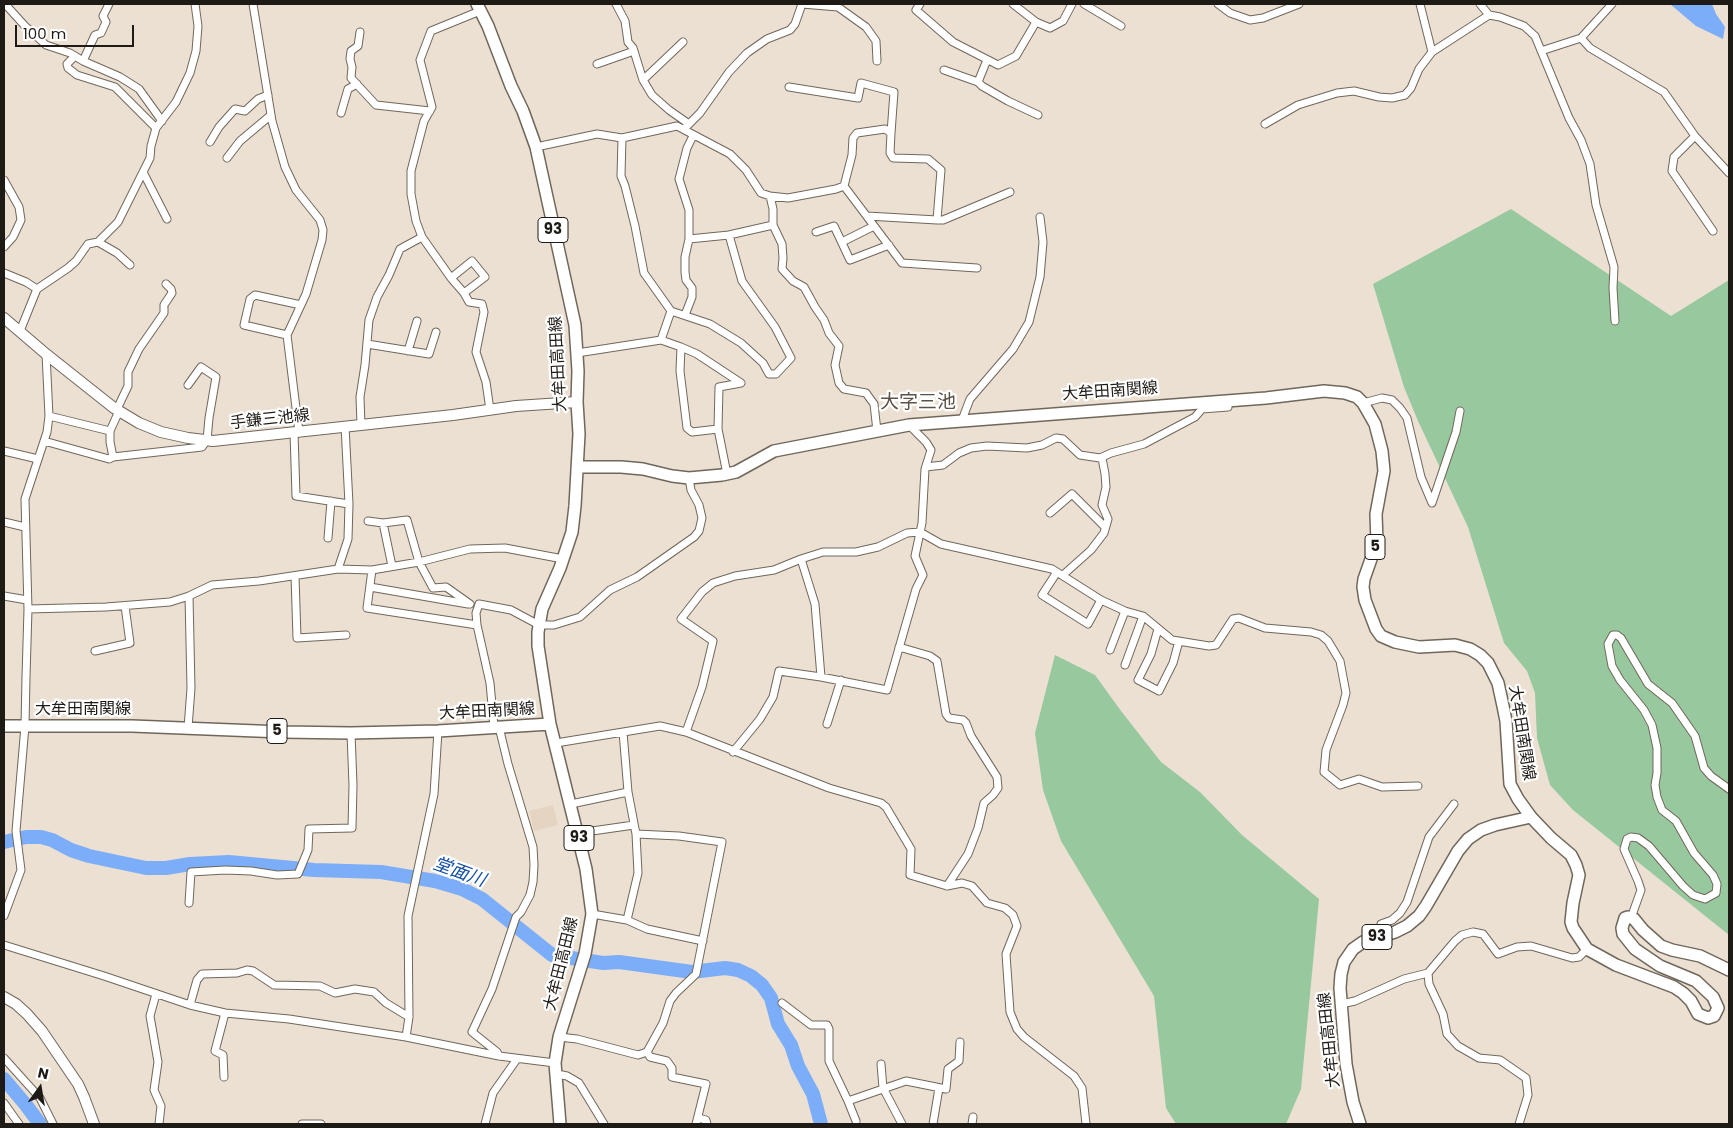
<!DOCTYPE html>
<meta charset="utf-8">
<style>
body{margin:0}
#map{position:relative;width:1733px;height:1128px;overflow:hidden;background:#ebe0d2;font-family:Poppins,sans-serif}
canvas{display:block}
.frame{position:absolute;inset:0;border:5px solid #1e1a15;pointer-events:none}
.north{position:absolute;left:15px;top:1063px;width:50px;height:50px;-webkit-text-stroke:4px #fff;paint-order:stroke;rotate:13deg;font-size:14px;font-weight:700;line-height:20px;text-align:center;color:#1e1a15}
.north::after{content:'';display:block;margin:auto;width:18px;height:22px;background:#1e1a15;clip-path:polygon(50% 0,100% 100%,50% 72%,0 100%)}
.scale{position:absolute;left:15px;top:25px;width:119px;height:22px;box-sizing:border-box;border:2px solid #1e1a15;border-top:0;padding-left:6px;font-size:15px;line-height:18px;white-space:nowrap;color:#1e1a15;-webkit-text-stroke:4px #fff;paint-order:stroke}
</style>
<div id="map">
<canvas width="1733" height="1128"></canvas>
<div class="frame"></div>
<div class="north">N</div>
<div class="scale">100 m</div>
</div>
<script>
const c = document.querySelector('canvas').getContext('2d');
c.lineJoin = 'round';
function paint(path, color) { c.fillStyle = color; c.fill(path, 'evenodd'); }
const toPath = rows => new Path2D(rows.map(r => 'M' + r).join(''));
function stroke(path, color, width, dash) { c.strokeStyle = color; c.lineWidth = width; c.lineCap = dash ? 'butt' : 'round'; c.setLineDash(dash || []); c.stroke(path); }
function drawText(font, color, halo, rows, align = 'center') {
  c.font = font + ' Poppins,"Noto Sans JP",sans-serif'; c.lineWidth = 4.5; c.setLineDash([]); c.textBaseline = 'middle'; c.strokeStyle = halo; c.fillStyle = color; for (const [text, x, y, turn = 0] of rows) {
    c.save(); c.translate(x, y); c.rotate((+turn || 0) * Math.PI / 180); c.textAlign = isNaN(turn) ? turn : align; if (halo) c.strokeText(text, 0, 0); c.fillText(text, 0, 0); c.restore();
  }
}
paint(toPath([
 [553,805,558,825,534,831,529,811]
]), '#e5d4c1');
paint(toPath([
 [1511,209,1671,316,1729,280,1729,935,1573,810,1550,785,1537,738,1535,693,1527,671,1504,643,1468,527,1418,421,1404,387,1373,284],
 [1055,655,1095,675,1121,711,1161,762,1200,792,1242,835,1319,899,1301,1089,1286,1124,1176,1124,1166,1108,1154,996,1061,841,1043,790,1035,733]
]), '#97c89e');
paint(toPath([
 [1670,4,1712,4,1716,14,1725,27,1723,39,1696,26]
]), '#7cadf9');
stroke(toPath([
 [4,842,26,837,41,837,52,840,71,850,89,856,146,868,166,868,190,864,229,862,314,870,381,872,435,881,462,889,482,899,552,955,603,963,619,962,692,972,725,968,738,970,751,976,762,985,771,998,778,1024,791,1045,798,1066,813,1094,821,1124],
 [4,1079,26,1105,40,1124]
]), '#7cadf9', 14);
const street = toPath([
 [5,4,25,26,46,45,70,53,83,61,120,77,139,89,162,121],
 [253,4,272,121,285,167,296,190,320,220,323,230,322,240,306,294,287,335,299,432],
 [616,4,625,21,628,42,633,48,643,80,652,95,669,110,689,124],
 [920,4,916,10,953,42,998,65,1016,56,1036,22,1050,28,1063,21,1072,4],
 [1013,4,1036,22],
 [1084,4,1121,26],
 [1218,4,1230,13,1250,20,1263,18,1299,4],
 [1420,4,1432,52],
 [1480,4,1489,15],
 [360,32,358,46,351,51,350,59,352,67,351,78,376,105,430,111],
 [1581,38,1590,48,1664,92,1695,136,1729,173],
 [1541,51,1581,38,1612,4],
 [75,56,67,64,68,68,77,75,115,87,156,128],
 [83,61,95,35,101,33,106,22,103,16,109,4],
 [597,64,634,51],
 [944,70,978,82,987,60],
 [643,80,683,42],
 [978,82,982,86,1008,101,1038,115],
 [789,87,858,98,861,83,894,92,891,133],
 [341,113,348,89,357,84],
 [1265,124,1298,105,1337,93,1354,91,1379,97,1392,98,1405,95,1411,88,1419,69,1432,52,1489,15,1500,17,1524,26,1535,36,1569,118,1581,140,1590,164,1596,205,1614,267,1613,288,1615,321],
 [684,129,700,113,729,72,747,53,767,39,790,30,795,24,802,4,838,7,866,27,876,41,877,61],
 [693,136,687,148,679,179,689,210,689,239,729,235],
 [1695,136,1674,157,1672,171,1713,231],
 [622,138,621,176,625,186,635,226,644,273,671,311,710,324,741,343,763,363,769,374,776,374,791,358,775,327,742,281,729,235,773,225],
 [210,142,219,127,235,109,245,111,258,99,268,95],
 [536,147,597,134,622,138,677,126,730,154,746,170,761,193,770,196,788,198,836,189,844,186,852,155,853,138,857,133,885,129,891,133,890,153,893,158,928,159,941,170,937,220,867,216],
 [227,158,240,141,271,115],
 [143,172,167,219],
 [4,180,19,207,21,220,13,237,4,247],
 [844,186,902,263,977,268],
 [770,196,773,209,773,225,782,244,783,258,782,269,793,281,804,287,815,307,824,320,829,333,839,346,835,365,839,383,844,389,866,393,874,404,877,431],
 [937,220,943,220,1010,192],
 [816,232,834,226,850,260,889,245],
 [98,242,117,253,130,265],
 [842,242,874,226],
 [4,273,26,282,37,289],
 [451,278,472,261,485,277,464,293,451,278,422,237,416,221,411,194,411,171,424,121,432,107,420,60,431,31,480,11],
 [464,293,469,302,482,304,484,312,476,352,486,382,490,410],
 [671,311,661,340,681,347,680,371,687,428,692,432,718,429,727,474],
 [685,315,692,297,692,288,686,280,685,272,685,257,689,239],
 [20,331,37,289,68,268,76,261,88,244,98,242,118,222,150,158,151,146,156,128,176,102,190,73,196,51,198,26,195,4],
 [287,335,244,325,250,299,255,295,301,305],
 [367,344,429,354,436,332],
 [681,347,697,354,741,383,719,387,718,429],
 [408,351,417,321],
 [577,353,661,340],
 [1363,403,1382,398,1392,400,1400,408,1407,418,1421,477,1432,503,1456,432,1460,411],
 [117,409,128,386,128,372,139,349,164,313,164,305,172,293,171,289,166,284],
 [49,416,110,431],
 [962,420,970,399,1013,349,1029,322,1040,277,1043,242,1040,217],
 [361,425,360,397,365,365,369,320,377,297,389,275,400,249,422,237],
 [294,432,296,496,349,504],
 [44,441,109,459,113,457,202,447,207,440,209,418,216,377,201,367,188,385],
 [4,451,38,459],
 [113,457,110,442,110,431,119,411],
 [926,467,943,465,959,453,971,448,987,446,1027,448,1042,445,1056,438,1063,439,1080,455,1100,458,1111,453,1144,444,1195,417,1202,409,1228,407,1228,401],
 [1050,513,1072,494,1105,527],
 [368,521,383,523,407,520,419,562,433,588,446,587,470,604],
 [4,522,25,527],
 [383,523,392,566],
 [328,538,331,501],
 [801,559,823,552,856,552,878,547,907,533,920,532,941,544,1052,569,1101,600,1125,611,1143,616,1172,640,1209,646,1216,645,1233,619,1239,618,1265,628,1311,632,1321,635,1328,641,1340,661,1346,693,1343,705,1326,750,1324,772,1340,785,1359,779,1382,787,1418,786],
 [338,569,348,539,349,504,345,426],
 [372,570,419,562,470,549,505,548,563,559],
 [1057,572,1042,595,1088,624,1101,600],
 [1063,575,1091,550,1104,533,1108,519,1102,505,1106,487,1105,474,1102,458],
 [295,576,297,638,346,635],
 [370,587,468,604],
 [4,596,27,600],
 [28,609,106,607,170,602,189,596,212,585,259,581,338,569,372,570,367,608,477,625],
 [1158,629,1151,654,1138,680,1159,691,1173,663,1179,641],
 [899,647,930,656,937,661,946,714,949,718,963,720,966,723,971,736,997,777,998,788,993,795,984,803,978,828,968,854,947,886],
 [1110,650,1125,611],
 [95,651,130,643,125,606],
 [1125,665,1143,616],
 [827,724,841,680],
 [494,727,490,683,477,625,476,613,479,604,511,610,539,625,554,625,580,617,610,590,637,577,694,537,699,531,702,518,699,505,691,490,689,478],
 [499,727,508,764,533,847,534,865,533,882,530,895,521,912,516,917,492,989,472,1032,497,1052,499,1056],
 [188,728,191,688,189,596],
 [623,732,628,792,636,834,638,873,627,920],
 [686,732,702,687,713,641,681,619,702,592,713,583,735,576,774,570,801,559,815,604,821,677,887,690,916,589,923,575,915,556,922,523,925,469,931,450,926,442,909,425],
 [556,743,660,726,686,732,829,788,881,803,886,807,911,849,910,875,947,886,962,883,972,886,987,903,1005,908,1013,915,1017,926,1006,954,1010,1012,1017,1029,1024,1037,1074,1076,1082,1088,1086,1124],
 [733,752,760,719,773,697,779,671,821,677],
 [571,804,628,792],
 [578,833,634,825],
 [189,903,191,872,225,870,251,871,277,875,298,874,308,850,309,829,352,828,353,785,351,733],
 [592,914,627,920,647,929,703,941],
 [4,916,21,870,16,831,25,726,26,677,28,609,25,499,47,432,49,416,46,354],
 [1631,918,1641,890,1638,881,1624,849,1627,839,1631,837,1638,838,1649,846,1683,886,1693,895,1705,899,1716,893,1717,884,1713,875,1694,853,1676,821,1662,810,1657,797,1655,785,1657,773,1657,748,1652,725,1644,710,1620,680,1612,666,1608,644,1613,635,1617,635,1621,638,1648,684,1672,703,1695,736,1704,768,1711,776,1729,789],
 [1382,936,1381,924,1392,920,1400,913,1407,902,1429,837,1454,804],
 [4,945,104,976,190,1005,225,1013,289,1019,406,1037,499,1056,555,1063],
 [156,994,150,1016,158,1062,154,1090,161,1106,159,1124],
 [782,1003,811,1025,827,1025,829,1029,829,1061,848,1101,856,1121],
 [1341,1004,1355,1001,1404,979,1428,973],
 [190,1005,197,980,202,974,237,973,247,970,253,971,274,985,320,986,335,993,355,989,374,992,386,1003,409,1017],
 [406,1037,409,1017,408,916,434,794,438,731],
 [559,1037,577,1039,638,1055,647,1052,663,1023,670,1001,676,993,696,974,722,842,679,836,636,834],
 [647,1052,650,1057,667,1061,672,1068,672,1077,706,1084,696,1124],
 [4,1058,40,1098,53,1124],
 [881,1064,883,1088,902,1124],
 [557,1074,567,1076,579,1083,604,1124],
 [224,1077,223,1055,215,1051,225,1013],
 [848,1101,906,1081,946,1089,948,1069,959,1061,960,1042],
 [4,1103,19,1124],
 [698,1118,706,1120,707,1124],
 [302,1124,321,1124],
 [485,1124,493,1093,517,1059],
 [933,1124,939,1088],
 [972,1124,973,1117],
 [1519,1124,1528,1095,1526,1078,1500,1060,1479,1058,1458,1046,1447,1034,1443,1014,1429,984,1428,973,1455,941,1462,935,1473,932,1483,934,1498,954,1517,947,1531,946,1572,958,1579,957,1587,949]
]);
const secondary = toPath([
 [4,318,46,354,114,408,139,423,161,432,188,438,213,441,453,415,516,406,577,402],
 [4,997,16,1004,27,1014,42,1031,78,1084,84,1097,94,1124]
]);
const primary = toPath([
 [477,4,488,26,511,86,523,111,536,147,575,325,578,371,577,402,579,434,575,506,572,532,560,568,542,609,538,632,538,646,550,724,586,869,592,914,585,954,559,1037,555,1063,560,1124],
 [578,467,621,467,643,469,672,476,689,478,722,475,736,472,774,451,909,425,1266,398,1324,391,1345,393,1357,397,1363,403,1375,424,1382,451,1384,471,1376,514,1377,542,1364,579,1363,587,1365,600,1376,629,1381,636,1395,642,1419,647,1455,645,1470,649,1480,655,1488,663,1498,683,1503,706,1506,721,1510,784,1518,799,1531,817,1551,838,1571,855,1576,865,1579,875,1573,903,1571,922,1573,928,1587,949,1616,965,1674,987,1683,993,1691,1001,1698,1014,1708,1018,1714,1016,1718,1008,1713,997,1696,981,1660,966,1635,949,1623,934,1622,928,1625,918,1628,917,1634,919,1643,930,1661,946,1672,950,1700,956,1729,970],
 [4,726,132,726,282,732,351,733,438,731,550,724],
 [1360,1124,1353,1102,1346,1064,1340,988,1341,974,1344,962,1353,949,1363,942,1395,932,1407,926,1419,916,1426,906,1458,851,1468,839,1481,830,1495,825,1531,817]
]);
stroke(street, '#70675b', 9);
stroke(secondary, '#70675b', 12);
stroke(primary, '#70675b', 14);
stroke(street, '#fff', 7);
stroke(secondary, '#fff', 10);
stroke(primary, '#fff', 11);
for (const [x, y, w] of [
 [553,230,30],
 [1375,547,20],
 [277,731,20],
 [579,838,30],
 [1377,937,30]
]) { const box = new Path2D(); box.roundRect(x - w / 2, y - 12.5, w, 25, 4); c.fillStyle = '#fff'; c.fill(box); stroke(box, '#1e1a15', 1); }
drawText('bold 15px', '#1e1a15', null, [
 ["93",553,230],
 ["5",1375,547],
 ["5",277,731],
 ["93",579,838],
 ["93",1377,937]
]);
drawText('16px', '#1e1a15', '#fff', [
 ["大牟田高田線",559,364,-93],
 ["大牟田南関線",1110,392,-4],
 ["手鎌三池線",270,420,-6],
 ["大牟田南関線",83,710],
 ["大牟田南関線",487,712,-3],
 ["大牟田南関線",1521,733,81],
 ["大牟田高田線",562,964,-76],
 ["大牟田高田線",1330,1040,-96]
]);
drawText('italic 18px', '#134fa5', '#fff', [
 ["堂面川",459,873,20]
]);
drawText('19px', '#5c5247', '#fff', [
 ["大字三池",918,403]
]);
</script>
